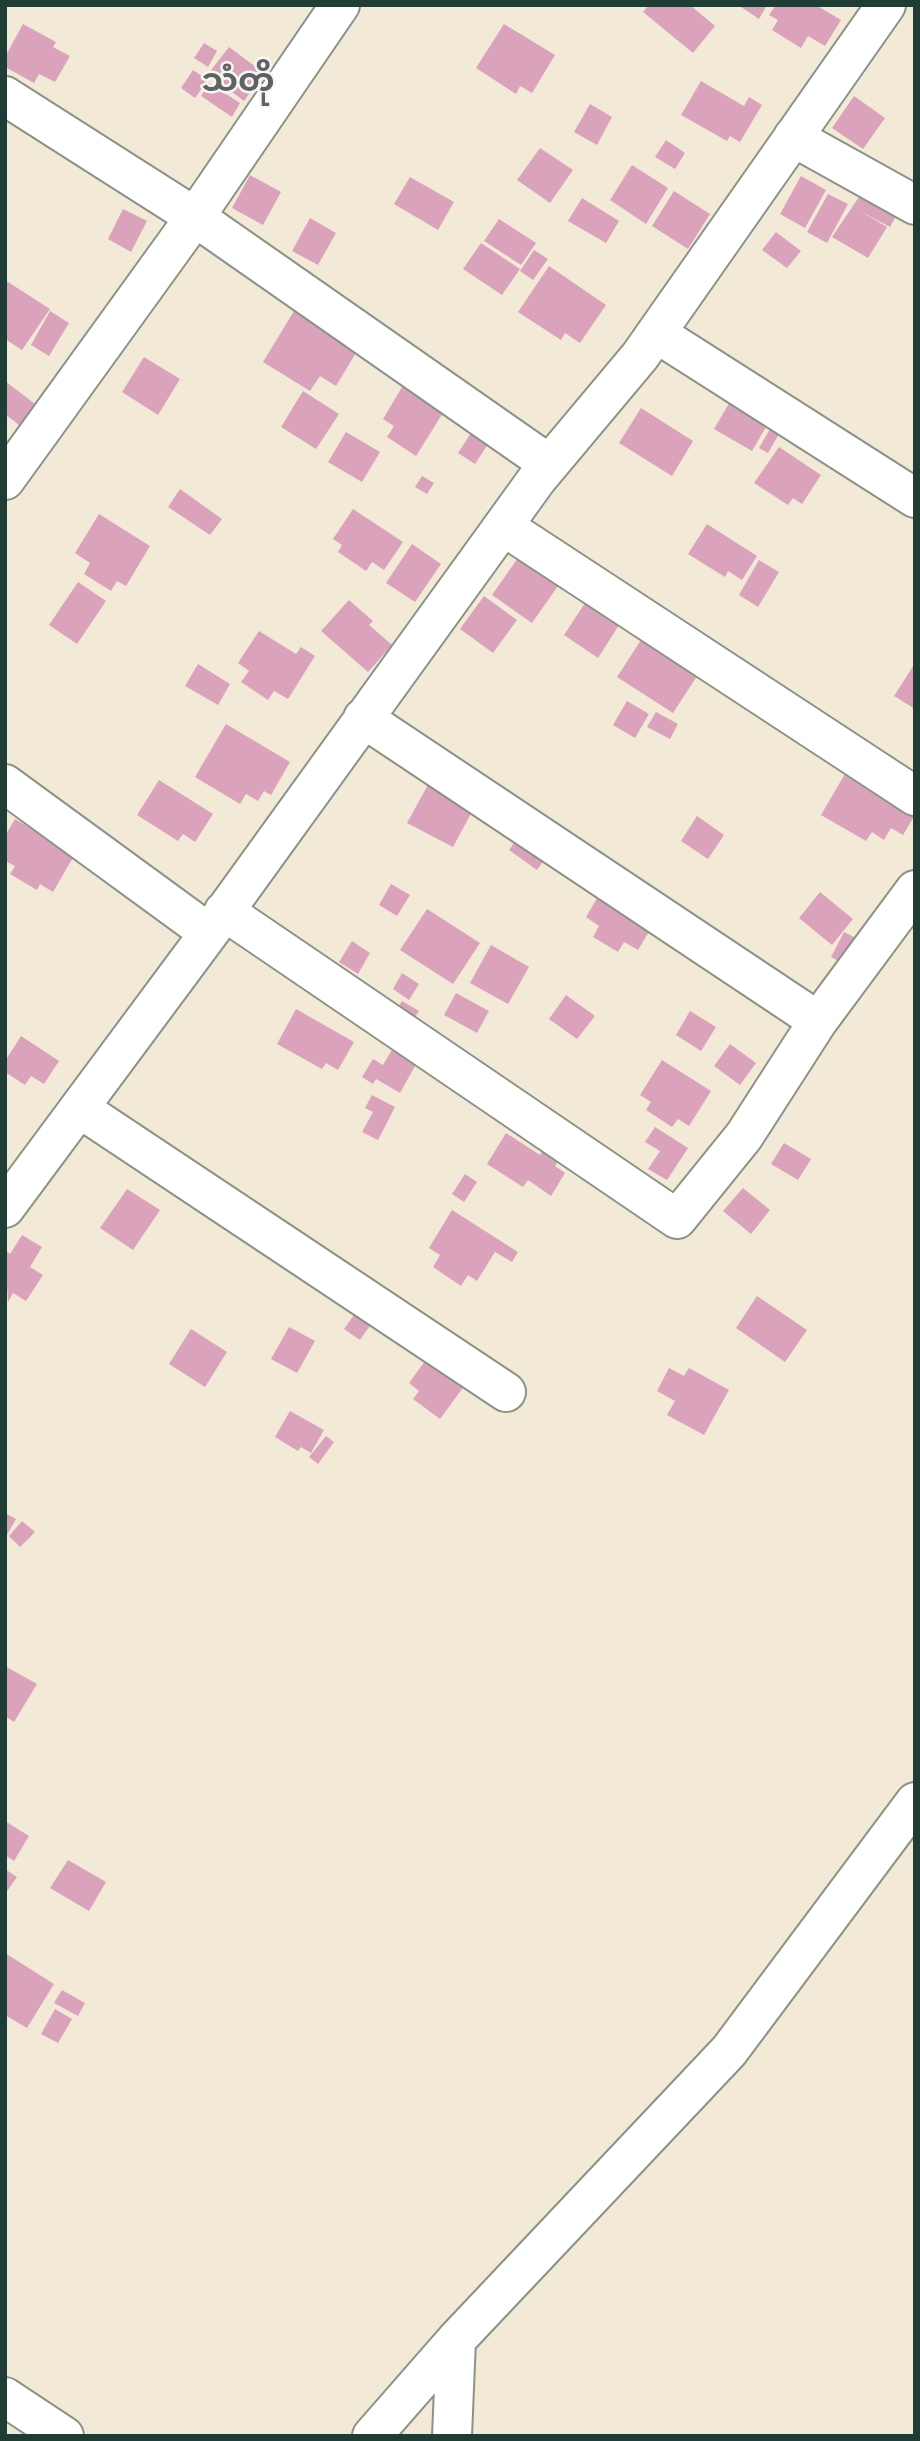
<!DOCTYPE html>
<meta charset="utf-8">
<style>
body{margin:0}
#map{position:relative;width:920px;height:2441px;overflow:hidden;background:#f3e9d7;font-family:"Sorts Mill Goudy",serif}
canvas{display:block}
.frame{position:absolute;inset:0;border:7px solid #1f3d34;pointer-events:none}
</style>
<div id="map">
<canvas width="920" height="2441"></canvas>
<div class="frame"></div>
</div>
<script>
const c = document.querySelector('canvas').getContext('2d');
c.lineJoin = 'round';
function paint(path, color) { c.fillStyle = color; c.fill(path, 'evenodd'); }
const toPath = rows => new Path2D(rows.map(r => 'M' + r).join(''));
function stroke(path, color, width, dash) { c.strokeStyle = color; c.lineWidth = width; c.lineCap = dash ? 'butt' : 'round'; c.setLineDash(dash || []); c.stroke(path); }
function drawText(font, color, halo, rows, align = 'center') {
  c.font = font + ' "Sorts Mill Goudy","Noto Sans Myanmar",serif'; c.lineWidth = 5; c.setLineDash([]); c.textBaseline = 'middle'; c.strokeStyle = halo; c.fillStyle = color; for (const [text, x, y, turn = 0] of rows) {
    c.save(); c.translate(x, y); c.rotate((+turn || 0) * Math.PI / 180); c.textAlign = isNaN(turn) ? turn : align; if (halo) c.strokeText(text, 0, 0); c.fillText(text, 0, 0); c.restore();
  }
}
paint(toPath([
 [649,5,690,5,715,26,693,53,643,12],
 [738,5,767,5,759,19],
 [776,5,816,5,841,20,825,46,808,36,801,48,772,30,778,20,769,15],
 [23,24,56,42,53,47,70,56,55,82,39,74,34,83,5,67,5,57],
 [504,24,555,55,532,93,520,86,516,94,476,68],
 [204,43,217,51,208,67,194,58],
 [229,47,264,73,244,101,208,74],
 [193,70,208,80,195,98,181,88],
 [701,81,744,106,749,97,762,105,740,142,730,136,727,141,681,115],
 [209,83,240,103,232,117,201,96],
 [854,96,885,118,863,149,832,128],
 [590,104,612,117,597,145,574,132],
 [666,140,685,153,675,169,655,157],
 [540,148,573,170,550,203,517,180],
 [632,165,668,188,646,224,610,200],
 [250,175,281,192,263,225,232,208],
 [801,176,826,190,805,228,780,214],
 [410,177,454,202,438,230,394,204],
 [674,191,710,214,688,249,652,226],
 [828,194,848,204,827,243,807,232],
 [861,194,897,214,890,227,860,211,887,227,868,258,832,237],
 [582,198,619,221,606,243,568,221],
 [123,209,147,221,131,252,108,239],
 [310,218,336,233,318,265,292,251],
 [499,219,536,243,521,265,484,241],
 [776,232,801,251,787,268,762,250],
 [481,243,520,269,502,295,463,269],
 [534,250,548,259,533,280,520,271],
 [549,266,606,305,580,343,565,333,561,340,518,312],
 [5,280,50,309,22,350,5,339],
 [297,306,360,346,336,386,320,376,310,391,263,362],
 [50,311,69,323,49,356,31,345],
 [144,357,180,379,158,415,122,392],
 [5,381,35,404,19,425,5,414],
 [405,382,446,408,416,456,387,437,394,426,383,419],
 [303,391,339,414,316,449,281,427],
 [735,393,773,415,752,451,714,429],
 [641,408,693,441,672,476,619,443],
 [777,417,786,422,768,453,759,448],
 [346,432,380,452,362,482,328,462],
 [471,433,488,444,475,464,458,453],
 [779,447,821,475,802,504,793,498,788,505,754,483],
 [422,476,434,483,427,494,415,487],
 [180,489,222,519,210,535,168,507],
 [353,509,403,542,384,570,372,562,366,571,338,552,342,545,333,539],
 [99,514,150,546,126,586,117,581,111,591,84,574,90,563,75,553],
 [707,524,757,556,742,580,728,571,725,577,688,554],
 [412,544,441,564,415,602,386,583],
 [520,555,560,583,532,623,492,595],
 [759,560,779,572,758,607,739,595],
 [78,582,106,601,77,644,49,625],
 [484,596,517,620,493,653,460,629],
 [349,600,373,621,369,625,392,645,368,672,321,631],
 [587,600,621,622,598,658,564,635],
 [259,631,296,654,301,647,315,656,288,699,274,691,268,700,241,682,249,671,238,663],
 [643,637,699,673,673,713,617,677],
 [915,663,915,709,894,696],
 [198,664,230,684,218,705,185,686],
 [627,701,649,714,635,738,613,725],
 [656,712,678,724,670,739,647,727],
 [226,724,290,762,271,795,264,791,258,801,246,794,240,804,195,777],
 [846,772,915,815,903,835,891,828,884,840,872,832,866,841,821,815],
 [159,780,213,814,195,842,183,834,178,841,137,815],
 [430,781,475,806,453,847,407,823],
 [697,816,724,835,708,859,681,841],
 [15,819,75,854,53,892,40,884,37,890,10,874,15,866,5,861,5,836],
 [520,834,549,853,537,870,509,850],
 [391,884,410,895,397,916,379,905],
 [603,888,656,920,638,950,624,942,618,952,593,937,599,926,586,917],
 [820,892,853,919,832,945,799,918],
 [427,909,480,943,453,984,400,950],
 [844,932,860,940,846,965,831,957],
 [352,941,370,953,358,974,339,962],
 [491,945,529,967,508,1004,470,983],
 [402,973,419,984,409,1000,393,989],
 [456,993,489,1011,477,1033,444,1015],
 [566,995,595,1016,577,1039,549,1019],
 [402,1001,419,1011,412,1021,396,1011],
 [296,1009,354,1042,338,1070,326,1063,322,1069,277,1044],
 [690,1011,716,1027,701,1051,676,1035],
 [21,1036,59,1061,44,1084,31,1076,25,1085,5,1072,5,1061],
 [396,1043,420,1057,400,1093,376,1079,373,1084,362,1077,373,1059,383,1065],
 [730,1044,756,1063,740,1085,714,1066],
 [662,1060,711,1091,689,1126,678,1119,672,1127,646,1110,651,1102,640,1095],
 [372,1095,395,1107,378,1140,362,1132,373,1112,365,1108],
 [655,1127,688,1148,667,1180,648,1169,660,1151,645,1142],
 [506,1133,540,1155,544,1148,560,1158,555,1166,565,1173,551,1196,528,1180,523,1187,487,1164],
 [784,1143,811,1159,798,1180,771,1164],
 [465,1174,477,1182,464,1202,452,1194],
 [743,1188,770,1210,751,1234,723,1211],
 [127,1189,160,1210,133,1250,100,1228],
 [452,1210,518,1252,512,1262,495,1252,477,1281,468,1275,461,1286,433,1267,440,1255,429,1248],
 [22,1235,42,1247,30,1267,43,1275,26,1301,13,1293,8,1302,5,1250,10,1254],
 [757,1296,807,1330,785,1362,736,1328],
 [359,1308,374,1320,360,1340,344,1329],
 [289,1327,315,1341,297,1373,271,1359],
 [191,1329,227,1352,205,1387,169,1364],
 [428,1357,465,1385,440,1419,413,1399,419,1391,409,1383],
 [669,1368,684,1376,689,1368,729,1390,704,1435,667,1415,675,1401,657,1391],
 [290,1411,324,1430,311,1453,301,1447,298,1451,275,1437],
 [326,1436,334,1442,318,1464,309,1457],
 [5,1513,16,1519,5,1538],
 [22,1521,35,1532,20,1547,9,1536],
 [5,1666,37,1684,14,1722,5,1716],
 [5,1821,29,1836,14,1861,5,1855],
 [68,1860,106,1882,89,1911,50,1888],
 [5,1869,17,1877,5,1894],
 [5,1953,54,1984,27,2028,5,2015],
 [62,1990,85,2003,78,2016,54,2003],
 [55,2009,72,2019,58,2043,41,2034]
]), '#daa3bb');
const minor = toPath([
 [5,96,195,217,549,464],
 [793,137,915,205],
 [656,333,915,498],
 [5,480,195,217,340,5],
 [503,526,915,796],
 [363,718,818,1021],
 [5,784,209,933],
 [224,911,677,1219,744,1136,818,1021,915,890],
 [79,1108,506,1392],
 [5,1208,209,933,537,479,640,356,886,5],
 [5,2397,64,2436],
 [372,2436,456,2340,729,2051,915,1802],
 [452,2436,456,2340]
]);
stroke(minor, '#899386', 42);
stroke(minor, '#fff', 38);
drawText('bold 33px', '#606163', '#f6f6f2', [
 ["သံတို",238,85]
]);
</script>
